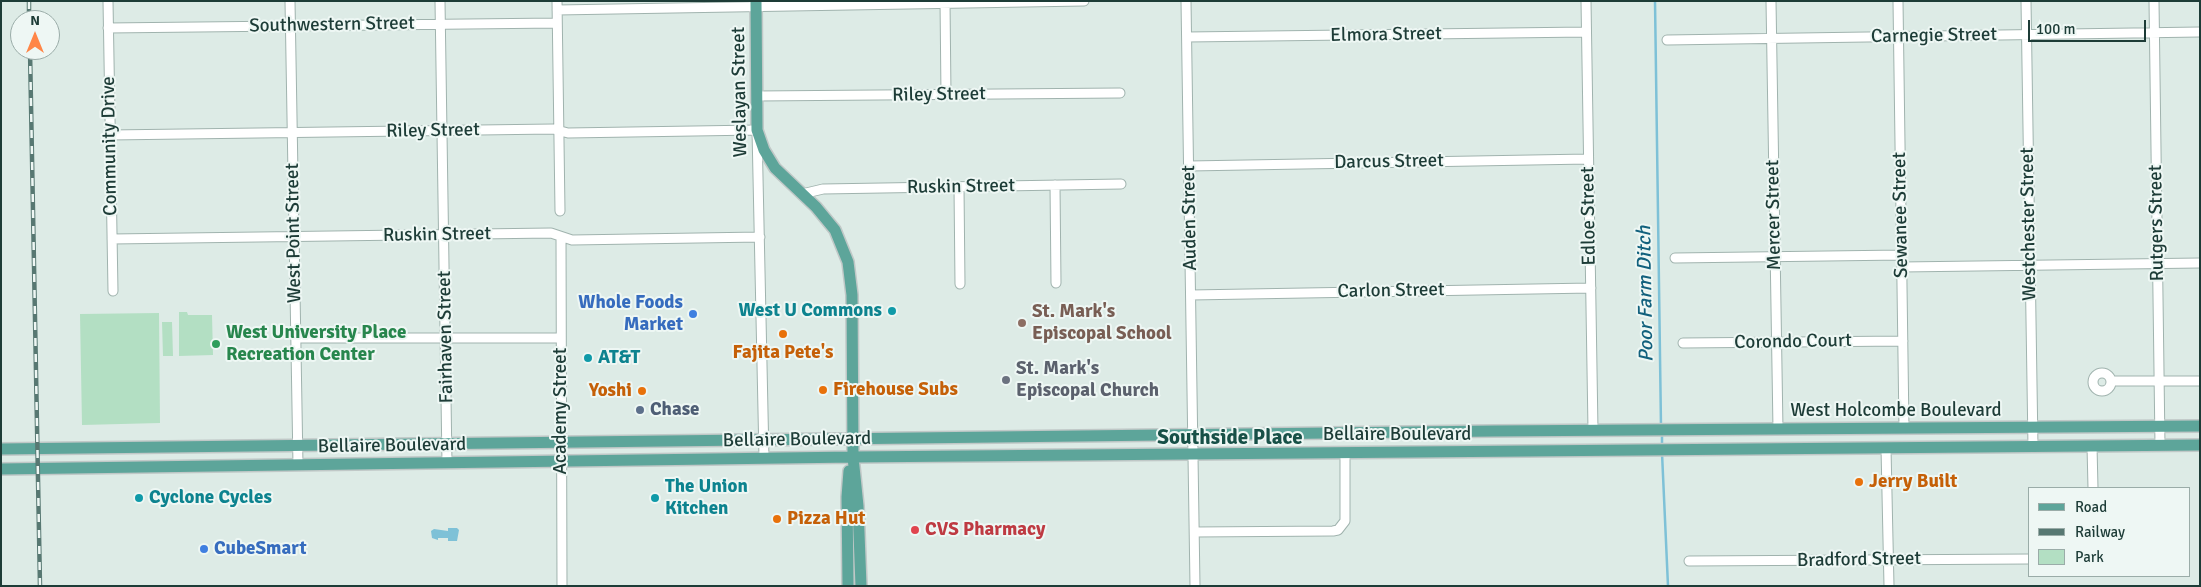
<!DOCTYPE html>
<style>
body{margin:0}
#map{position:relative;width:2201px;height:587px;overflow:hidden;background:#ddebe6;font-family:Signika,sans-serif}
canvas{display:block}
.frame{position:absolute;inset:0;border:2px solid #1d3c37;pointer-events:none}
.legend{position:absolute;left:2028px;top:487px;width:162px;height:90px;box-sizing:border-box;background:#eef7f4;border:1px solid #9aaca8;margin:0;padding:6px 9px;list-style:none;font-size:15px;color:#1d3c37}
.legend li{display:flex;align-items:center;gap:10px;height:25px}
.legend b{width:25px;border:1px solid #9aaca8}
.north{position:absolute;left:10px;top:10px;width:50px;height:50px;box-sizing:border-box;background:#eef7f4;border:1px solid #9aaca8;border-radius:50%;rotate:0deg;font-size:14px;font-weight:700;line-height:20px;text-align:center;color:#1d3c37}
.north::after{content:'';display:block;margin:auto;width:18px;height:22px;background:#ff8647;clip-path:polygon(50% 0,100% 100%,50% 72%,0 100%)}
.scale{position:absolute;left:2028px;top:20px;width:118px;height:22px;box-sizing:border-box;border:2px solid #1d3c37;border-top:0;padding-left:6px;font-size:15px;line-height:18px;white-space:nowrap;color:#1d3c37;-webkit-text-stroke:4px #eef7f4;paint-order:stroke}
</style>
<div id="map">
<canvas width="2201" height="587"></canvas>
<div class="frame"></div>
<ul class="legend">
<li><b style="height:6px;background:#5da59a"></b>Road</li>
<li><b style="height:6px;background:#577872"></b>Railway</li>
<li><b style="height:14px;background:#b3dfc3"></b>Park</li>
</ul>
<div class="north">N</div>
<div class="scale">100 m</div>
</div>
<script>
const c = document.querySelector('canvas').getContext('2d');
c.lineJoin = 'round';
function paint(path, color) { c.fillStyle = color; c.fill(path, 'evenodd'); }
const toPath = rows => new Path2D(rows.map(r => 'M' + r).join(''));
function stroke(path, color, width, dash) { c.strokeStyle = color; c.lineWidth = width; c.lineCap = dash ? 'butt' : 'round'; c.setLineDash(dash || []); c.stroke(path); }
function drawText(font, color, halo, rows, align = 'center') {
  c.font = font + ' Signika,sans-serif'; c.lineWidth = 4; c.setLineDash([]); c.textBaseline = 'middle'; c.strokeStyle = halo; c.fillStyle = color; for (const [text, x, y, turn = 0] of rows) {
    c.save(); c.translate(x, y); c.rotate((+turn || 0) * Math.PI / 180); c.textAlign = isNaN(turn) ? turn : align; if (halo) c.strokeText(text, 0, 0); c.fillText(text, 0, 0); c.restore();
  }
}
paint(toPath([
 [179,312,187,312,188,315,212,315,213,355,179,356],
 [159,313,160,423,82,425,80,314],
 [162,322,172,322,173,356,163,356]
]), '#b3dfc3');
paint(toPath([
 [448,528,457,528,459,530,457,541,448,541,448,538,438,538,438,540,432,538,431,531,434,529,448,531]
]), '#7ec1d7');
stroke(toPath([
 [1655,1,1661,427],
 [1662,433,1662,447],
 [1662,453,1668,586]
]), '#7ec1d7', 2.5);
const minor = toPath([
 [108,1,113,291],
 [290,1,298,465],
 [440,1,447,463],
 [557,1,560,211],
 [945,1,946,95],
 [1186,1,1195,586],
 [1586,1,1593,430],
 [1771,1,1778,429],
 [1898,1,1904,428],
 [2026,1,2033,447],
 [2154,1,2160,445],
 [557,10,1084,1],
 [108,28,557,23],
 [1187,37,1586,32],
 [1667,40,2200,32],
 [757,96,1120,93],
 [110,135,553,129,568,133,757,130,764,458],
 [1189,166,1588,159],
 [1055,185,1056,283],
 [959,187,960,284],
 [802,194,823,189,1121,184],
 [561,237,562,586],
 [112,239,551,233,572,240,760,237],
 [1675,258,1902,255],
 [1902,267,2200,263],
 [1191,295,1591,288],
 [296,338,561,338],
 [1683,343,1903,341],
 '2093 382a9 9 0 1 1 18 0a9 9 0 1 1-18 0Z',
 [2111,381,2200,381],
 [2092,446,2093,488],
 [1886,448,1889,586],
 [1195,532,1333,531,1338,530,1345,521,1345,453],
 [1689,561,2030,559]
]);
const major = toPath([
 [756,1,757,130,764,150,775,168,816,207,835,230,848,262,852,295,853,457,858,506,861,586],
 [1,449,1494,431,2200,426],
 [1,469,853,457,2200,445],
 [848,586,847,497,849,471]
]);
stroke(minor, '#a0b3ae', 11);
stroke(major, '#c0c8c7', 14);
stroke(minor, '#fff', 9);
stroke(major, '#5da59a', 11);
const rail = toPath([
 [29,1,29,20],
 [30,50,40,586]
]);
stroke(rail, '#577872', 4.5);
stroke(rail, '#eef7f4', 2.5, [8]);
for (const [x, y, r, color] of [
 [892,311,5,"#0f9aa8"],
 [693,314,5,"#3f7fe0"],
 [1022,323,5,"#8d6e63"],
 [783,334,5,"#e8710a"],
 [216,344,5,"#2e9e5b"],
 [588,358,5,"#0f9aa8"],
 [1006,380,5,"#6b7280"],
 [823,390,5,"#e8710a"],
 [642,391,5,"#e8710a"],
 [640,410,5,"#5c6f8a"],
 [1859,482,5,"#e8710a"],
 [139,498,5,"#0f9aa8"],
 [655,498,5,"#0f9aa8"],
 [777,519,5,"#e8710a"],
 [915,530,5,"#e0444e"],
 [204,549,5,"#3f7fe0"]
]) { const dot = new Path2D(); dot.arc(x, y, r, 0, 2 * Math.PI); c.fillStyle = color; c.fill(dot); stroke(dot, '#eef7f4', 2); }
drawText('19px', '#1d3c37', '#eef7f4', [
 ["Southwestern Street",332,25,-1],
 ["Elmora Street",1386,35,-1],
 ["Carnegie Street",1934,36,-1],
 ["Weslayan Street",740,92,-91],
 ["Riley Street",939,95,-1],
 ["Riley Street",433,131,-1],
 ["Community Drive",110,146,-91],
 ["Darcus Street",1389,162,-1],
 ["Ruskin Street",961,187,-1],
 ["Mercer Street",1774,215,-91],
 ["Sewanee Street",1901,215,-91],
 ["Edloe Street",1589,216,-91],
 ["Auden Street",1190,218,-91],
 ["Rutgers Street",2157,223,-91],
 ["Westchester Street",2029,224,-91],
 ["West Point Street",294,233,-91],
 ["Ruskin Street",437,235,-1],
 ["Carlon Street",1391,291,-1],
 ["Fairhaven Street",446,337,-91],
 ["Corondo Court",1793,342,-1],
 ["Academy Street",561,411,-90],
 ["West Holcombe Boulevard",1896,411],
 ["Bellaire Boulevard",1397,435],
 ["Bellaire Boulevard",797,440,-1],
 ["Bellaire Boulevard",392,446,-1],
 ["Bradford Street",1859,560,-1]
]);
drawText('bold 19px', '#366cbe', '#eef7f4', [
 ["Whole Foods",683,303],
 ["Market",683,325],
 ["CubeSmart",214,549,"left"]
], 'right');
drawText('bold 19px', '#0d838f', '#eef7f4', [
 ["West U Commons",882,311,"right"],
 ["AT&T",598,358],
 ["The Union",665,487],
 ["Kitchen",665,509],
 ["Cyclone Cycles",149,498]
], 'left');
drawText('bold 19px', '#785e54', '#eef7f4', [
 ["St. Mark's",1032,312],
 ["Episcopal School",1032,334]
], 'left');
drawText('bold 19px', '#27864d', '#eef7f4', [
 ["West University Place",226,333],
 ["Recreation Center",226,355]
], 'left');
drawText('bold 19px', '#c56008', '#eef7f4', [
 ["Fajita Pete's",783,353,"center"],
 ["Firehouse Subs",833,390],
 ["Yoshi",632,391,"right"],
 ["Jerry Built",1869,482],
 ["Pizza Hut",787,519]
], 'left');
drawText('bold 19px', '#5b616d', '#eef7f4', [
 ["St. Mark's",1016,369],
 ["Episcopal Church",1016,391]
], 'left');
drawText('bold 19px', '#4e5e75', '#eef7f4', [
 ["Chase",650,410]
], 'left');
drawText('bold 19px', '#be3a42', '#eef7f4', [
 ["CVS Pharmacy",925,530]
], 'left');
drawText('italic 20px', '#12617d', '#eef7f4', [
 ["Poor Farm Ditch",1646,294,-91]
]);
drawText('bold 21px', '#175047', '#eef7f4', [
 ["Southside Place",1230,438]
]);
</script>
